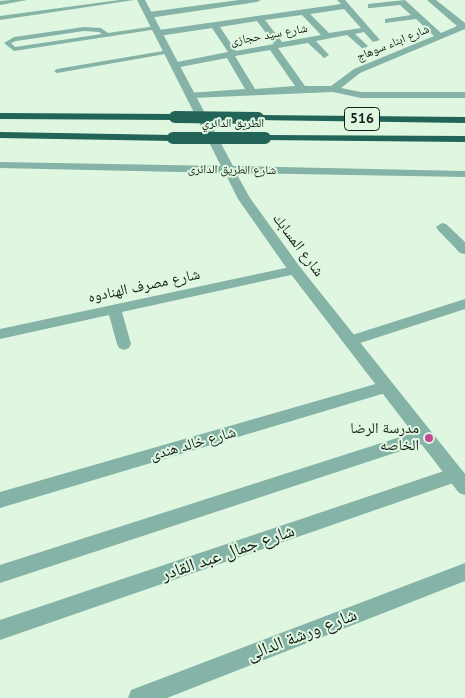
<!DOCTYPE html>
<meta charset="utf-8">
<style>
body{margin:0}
canvas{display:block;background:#dff7e0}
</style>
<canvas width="465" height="698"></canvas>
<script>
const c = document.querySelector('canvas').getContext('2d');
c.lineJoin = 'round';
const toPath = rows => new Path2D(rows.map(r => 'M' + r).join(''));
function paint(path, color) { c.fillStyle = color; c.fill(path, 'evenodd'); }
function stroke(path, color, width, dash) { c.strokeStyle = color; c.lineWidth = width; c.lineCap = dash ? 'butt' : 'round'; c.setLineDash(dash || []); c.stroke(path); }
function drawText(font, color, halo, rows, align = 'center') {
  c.font = font + ' "PT Sans","Noto Naskh Arabic",sans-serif'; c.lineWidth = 4; c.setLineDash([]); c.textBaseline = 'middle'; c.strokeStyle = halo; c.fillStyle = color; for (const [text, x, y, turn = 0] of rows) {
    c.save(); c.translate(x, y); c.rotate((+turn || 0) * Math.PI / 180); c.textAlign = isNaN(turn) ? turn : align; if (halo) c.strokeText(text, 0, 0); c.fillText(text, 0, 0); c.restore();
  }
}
paint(toPath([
 [11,0,27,0,0,5,0,1,11,0],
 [119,0,134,0,0,20,0,16,119,0],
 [156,26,158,27,158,29,14,51,4,43,14,37,84,27,101,28,108,33,156,26],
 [84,31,99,32,102,34,15,47,11,43,16,41,84,31],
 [169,50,171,51,171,53,57,73,54,71,57,69,169,50]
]), '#85b3a8');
paint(toPath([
 [239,0,261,0,257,2,149,18,145,15,149,12,239,0],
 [337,0,345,0,380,40,373,42,364,32,355,34,368,46,363,49,347,35,316,41,329,55,324,58,308,43,278,48,305,86,331,86,354,69,434,36,416,19,385,23,385,19,411,15,400,5,371,8,368,8,368,4,405,0,441,33,457,26,427,0,436,0,465,23,465,29,360,73,341,88,361,92,465,92,465,98,361,98,333,92,192,98,187,95,188,93,245,89,227,58,175,68,172,67,172,63,228,52,212,28,159,36,155,33,159,30,341,4,337,0],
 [344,9,361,28,329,33,310,14,344,9],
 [302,15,321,35,282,42,265,20,302,15],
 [257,21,274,44,236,51,220,27,257,21],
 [270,50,295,86,255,89,235,56,270,50],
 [442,223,446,224,465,242,465,254,460,253,438,230,436,227,442,223],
 [295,266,300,267,302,270,300,273,122,312,131,344,129,348,124,350,119,348,117,344,109,315,0,339,0,329,295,266],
 [465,299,465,309,351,346,346,345,344,341,346,337,465,299],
 [386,381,392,383,394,387,392,391,0,508,0,492,386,381],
 [425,429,431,431,433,436,431,441,0,583,0,565,425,429],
 [456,467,462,470,465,475,462,480,0,640,0,620,456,467],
 [465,563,465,581,167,698,128,698,131,690,139,687,465,563]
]), '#85b3a8');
paint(toPath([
 [137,0,145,0,233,166,465,171,465,177,236,173,250,198,300,267,465,474,465,495,459,493,290,273,238,199,225,173,0,168,0,162,221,166,137,0]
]), '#85b3a8');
paint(toPath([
 [0,113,175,114,180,117,175,120,0,119,0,113],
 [258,115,465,117,465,123,254,120,253,118,258,115],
 [0,132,173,135,178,138,173,141,0,138,0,132],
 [265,135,465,136,465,142,261,140,260,138,265,135]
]), '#226458');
stroke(toPath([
 [175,117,258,118],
 [173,138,265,138]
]), '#226458', 12);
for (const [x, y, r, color] of [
 [429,438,5,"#c54896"]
]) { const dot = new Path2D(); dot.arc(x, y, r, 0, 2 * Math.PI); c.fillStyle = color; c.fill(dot); stroke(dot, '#dff7e0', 2); }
drawText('12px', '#161f17', '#dff7e0', [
 ["شارع سيد حجازى",269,35,-10],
 ["شارع ابناء سوهاج",393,43,-22],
 ["الطريق الدائري",233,124],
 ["شارع الطريق الدائرى",232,170,1]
]);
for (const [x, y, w] of [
 [362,119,35]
]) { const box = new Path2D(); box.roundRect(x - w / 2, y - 11.5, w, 23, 4); c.fillStyle = '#dff7e0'; c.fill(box); stroke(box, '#161f17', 1); }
drawText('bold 14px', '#161f17', null, [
 ["516",362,119]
]);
drawText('15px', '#161f17', '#dff7e0', [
 ["شارع المسابك",298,245,53],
 ["شارع مصرف الهنادوه",144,286,-12],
 ["شارع خالد هندى",193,444,-16]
]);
drawText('15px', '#161f17', '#dff7e0', [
 ["مدرسة الرضا",419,429],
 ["الخاصه",419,446]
], 'right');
drawText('18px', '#161f17', '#dff7e0', [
 ["شارع جمال عبد القادر",228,553,-19],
 ["شارع ورشة الدالى",302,635,-21]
]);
</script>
